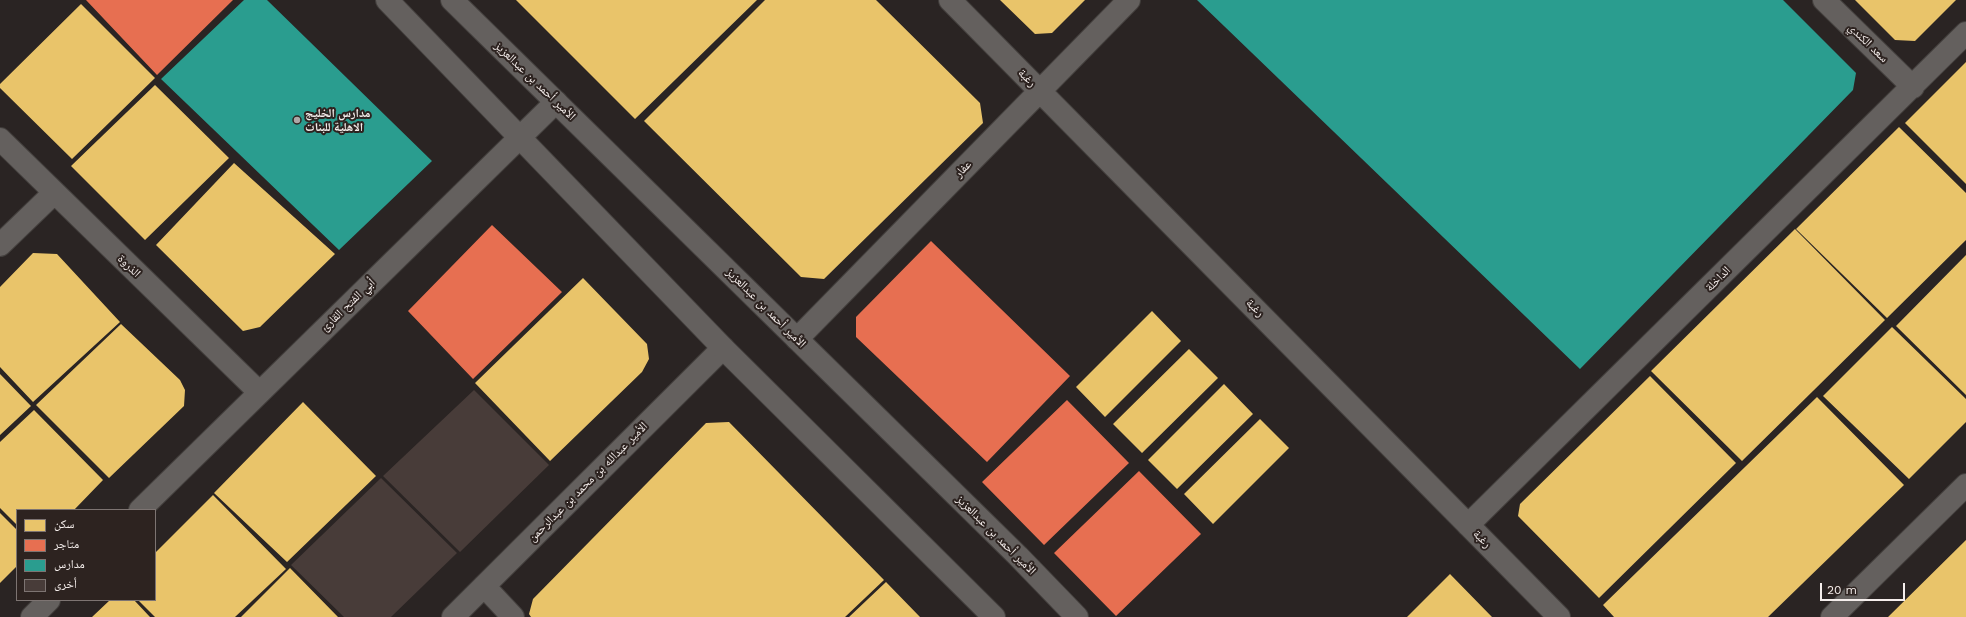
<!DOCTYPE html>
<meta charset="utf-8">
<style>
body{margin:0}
#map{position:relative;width:1966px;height:617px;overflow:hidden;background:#2a2423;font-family:"Work Sans","Noto Naskh Arabic",sans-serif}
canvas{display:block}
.legend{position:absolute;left:16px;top:509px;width:140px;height:92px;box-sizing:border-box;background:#2d2320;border:1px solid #7d7472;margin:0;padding:5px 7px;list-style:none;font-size:12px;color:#f5eeec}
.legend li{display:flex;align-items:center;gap:8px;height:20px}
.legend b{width:20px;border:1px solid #7d7472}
.scale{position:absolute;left:1820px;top:583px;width:85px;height:18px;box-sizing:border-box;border:2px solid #f5eeec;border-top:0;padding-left:5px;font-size:12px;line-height:14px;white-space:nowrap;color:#f5eeec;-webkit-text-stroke:3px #2d2320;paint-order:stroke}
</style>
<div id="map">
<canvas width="1966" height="617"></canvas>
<ul class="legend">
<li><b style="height:11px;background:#e9c46a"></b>سكن</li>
<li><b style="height:11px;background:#e76f51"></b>متاجر</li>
<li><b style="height:11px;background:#2a9d8f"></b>مدارس</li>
<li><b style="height:11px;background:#483c39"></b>أخرى</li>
</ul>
<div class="scale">20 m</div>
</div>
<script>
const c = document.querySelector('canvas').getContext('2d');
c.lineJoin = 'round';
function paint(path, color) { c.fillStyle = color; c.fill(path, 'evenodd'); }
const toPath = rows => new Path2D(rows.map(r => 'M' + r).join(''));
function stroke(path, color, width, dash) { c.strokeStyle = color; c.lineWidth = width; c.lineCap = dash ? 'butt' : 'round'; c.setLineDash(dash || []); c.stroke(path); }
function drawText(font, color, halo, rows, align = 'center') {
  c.font = font + ' "Work Sans","Noto Naskh Arabic",sans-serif'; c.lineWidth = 4; c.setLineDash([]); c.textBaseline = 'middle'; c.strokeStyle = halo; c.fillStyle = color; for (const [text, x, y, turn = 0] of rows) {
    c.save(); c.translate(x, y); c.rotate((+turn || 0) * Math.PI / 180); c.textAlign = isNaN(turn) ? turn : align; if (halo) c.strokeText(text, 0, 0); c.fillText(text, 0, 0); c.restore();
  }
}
paint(toPath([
 [516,0,757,0,635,119],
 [765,0,876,0,980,103,983,123,824,279,801,277,644,121],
 [1000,0,1085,0,1052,33,1035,34],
 [1855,0,1956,0,1915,41,1895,40],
 [81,4,155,78,72,159,0,88,0,84],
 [1966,62,1966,184,1905,123],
 [155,85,229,158,145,240,71,166],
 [1899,127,1966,193,1966,240,1887,318,1796,229],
 [234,163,335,254,260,327,243,331,156,245],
 [1795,229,1885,320,1742,461,1651,371],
 [33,253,57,254,120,322,33,402,0,367,0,287],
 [1966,255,1966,395,1896,326],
 [583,278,647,344,649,359,642,372,550,461,475,383],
 [1152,311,1181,341,1105,417,1076,387],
 [121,324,180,380,185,390,184,406,109,478,36,405],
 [1892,327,1966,399,1966,422,1909,479,1823,396],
 [1189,349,1218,378,1142,453,1113,424],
 [0,374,31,406,0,435],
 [1650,376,1736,463,1599,598,1518,516,1520,504],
 [1224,384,1253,414,1177,489,1148,460],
 [1817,397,1904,485,1768,617,1614,617,1603,605],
 [303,402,376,476,287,562,214,493],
 [34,410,103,480,74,510,17,510,17,525,0,508,0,442],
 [1260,419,1289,448,1213,524,1184,494],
 [729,422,884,580,845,617,531,617,529,614,533,599,706,423],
 [213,495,286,569,235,617,155,617,138,600,155,600,155,553],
 [0,513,17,530,17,566,0,583],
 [1966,540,1966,617,1888,617],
 [290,568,338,617,241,617],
 [1450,574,1492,617,1407,617],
 [886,582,920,617,849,617],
 [110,600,134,600,150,617,92,617]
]), '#e9c46a');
paint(toPath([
 [86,0,233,0,157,75],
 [492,225,562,292,473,379,408,311],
 [931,241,1070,376,987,462,856,337,856,317],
 [1067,400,1129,463,1044,545,982,482],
 [1139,471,1201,534,1116,616,1054,553]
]), '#e76f51');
paint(toPath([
 [244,0,267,0,432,161,339,250,161,79],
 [1197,0,1783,0,1856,73,1853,90,1580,369]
]), '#2a9d8f');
paint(toPath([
 [474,390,549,465,460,552,383,476],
 [381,478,457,553,391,617,344,617,291,565]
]), '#483c39');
const street = toPath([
 [950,0,1559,617],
 [1824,0,1913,87],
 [0,139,259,392],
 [0,245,54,193],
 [797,339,1129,0],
 [140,510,556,102],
 [1468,525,1966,33],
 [484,586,513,617],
 [32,617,49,600],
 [453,617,723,348],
 [1832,617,1966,485]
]);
const secondary = toPath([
 [387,0,723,348,994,617],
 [452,0,1018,556,1077,617]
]);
stroke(street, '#433f3d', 24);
stroke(secondary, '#433f3d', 24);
stroke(street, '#64605e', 22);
stroke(secondary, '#64605e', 22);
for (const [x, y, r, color] of [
 [297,120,4,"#aea7a6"]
]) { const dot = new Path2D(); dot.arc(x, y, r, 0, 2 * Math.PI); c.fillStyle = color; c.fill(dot); stroke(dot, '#2d2320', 1.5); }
drawText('12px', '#f5eeec', '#2d2320', [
 ["سعد الكندي",1868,43,44],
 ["رغبة",1027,78,45],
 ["الأمير أحمد بن عبدالعزيز",535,81,44],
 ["عفار",963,169,-46],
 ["الذروة",129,266,44],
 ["الداخلة",1718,279,-45],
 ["أبي الفتح القارئ",348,305,-44],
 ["الأمير أحمد بن عبدالعزيز",766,308,45],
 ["رغبة",1255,308,45],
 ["الأمير عبدالله بن محمد بن عبدالرحمن",588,482,-45],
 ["الأمير أحمد بن عبدالعزيز",996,535,45],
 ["رغبة",1482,539,45]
]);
drawText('bold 12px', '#f5eeec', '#2d2320', [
 ["مدارس الخليج",305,113],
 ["الاهلية للبنات",305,127]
], 'left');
</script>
